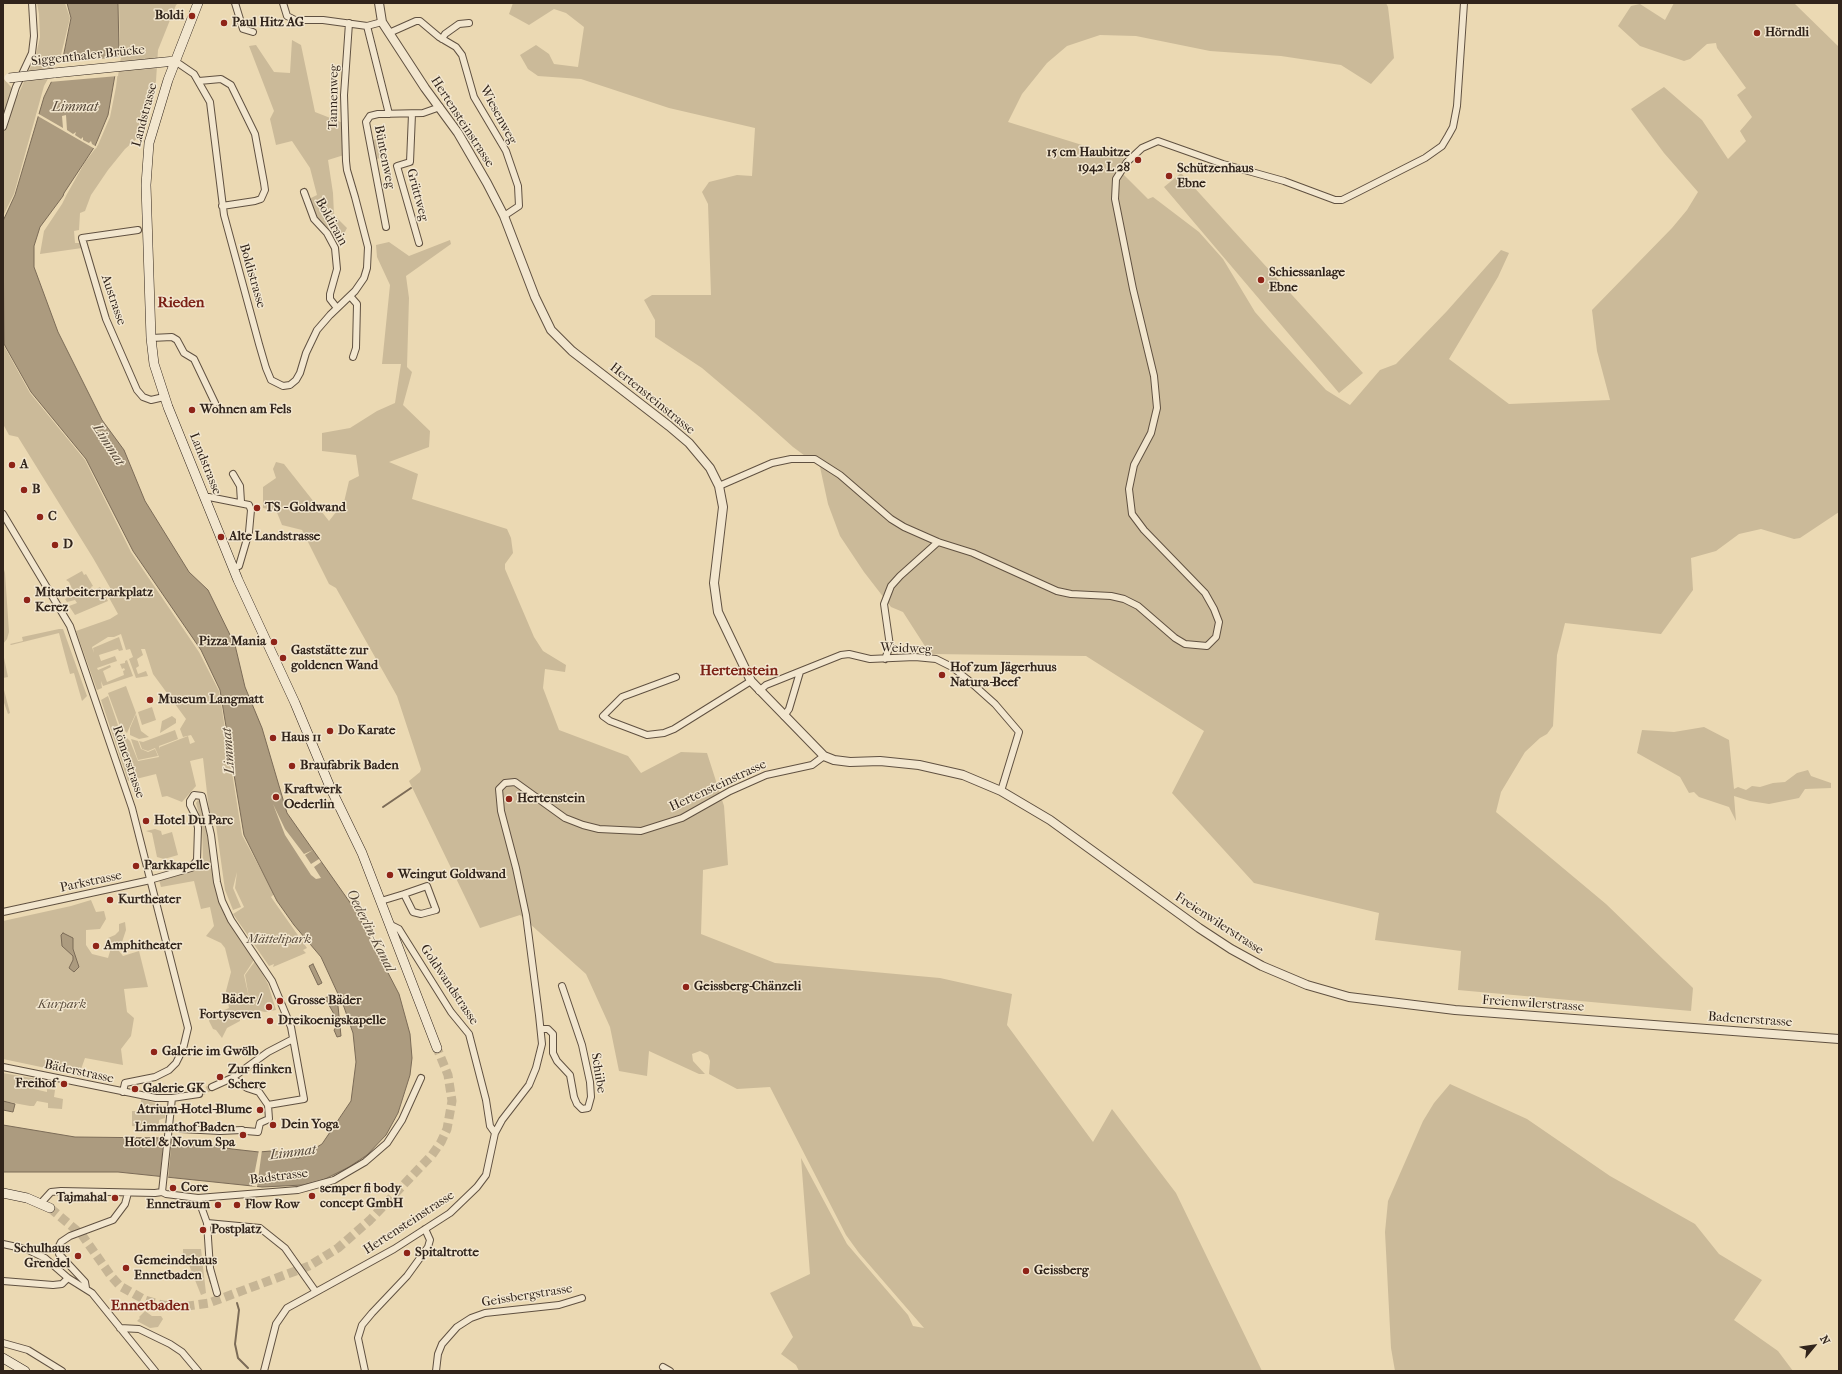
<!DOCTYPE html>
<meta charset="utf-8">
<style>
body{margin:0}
#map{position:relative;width:1842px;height:1374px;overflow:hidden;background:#ebd9b3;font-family:"IM FELL French Canon",serif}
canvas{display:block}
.frame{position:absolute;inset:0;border:4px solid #31241b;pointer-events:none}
.north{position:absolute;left:1794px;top:1326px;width:40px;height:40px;-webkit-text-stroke:3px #f2e6ce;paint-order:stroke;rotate:61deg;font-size:11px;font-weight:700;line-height:16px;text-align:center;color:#31241b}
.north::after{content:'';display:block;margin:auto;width:14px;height:18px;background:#31241b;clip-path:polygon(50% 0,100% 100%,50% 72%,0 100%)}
</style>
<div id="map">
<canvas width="1842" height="1374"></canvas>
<div class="frame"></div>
<div class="north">N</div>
</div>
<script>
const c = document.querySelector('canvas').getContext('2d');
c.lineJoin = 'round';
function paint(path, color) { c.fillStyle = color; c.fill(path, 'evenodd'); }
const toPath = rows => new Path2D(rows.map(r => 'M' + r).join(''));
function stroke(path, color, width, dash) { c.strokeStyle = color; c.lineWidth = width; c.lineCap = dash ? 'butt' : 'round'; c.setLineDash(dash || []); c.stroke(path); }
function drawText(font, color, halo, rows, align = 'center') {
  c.font = font + ' "IM FELL French Canon",serif'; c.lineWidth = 3; c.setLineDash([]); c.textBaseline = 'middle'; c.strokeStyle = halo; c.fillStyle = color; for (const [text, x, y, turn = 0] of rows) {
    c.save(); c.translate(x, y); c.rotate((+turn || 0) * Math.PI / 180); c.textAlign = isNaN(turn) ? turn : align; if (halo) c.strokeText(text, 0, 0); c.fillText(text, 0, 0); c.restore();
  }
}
paint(toPath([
 [37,3,65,3,70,18,61,55,44,86,14,194,3,216,3,78,18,95,36,55,40,37,39,14],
 [119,3,179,3,176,5,158,50,156,81,141,135,125,149,108,170,91,195,85,211,80,213,79,230,74,231,75,243,81,243,82,248,40,254,44,231,62,204,64,205,62,204,67,194,85,162,98,145,110,117,116,87,120,53],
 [513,3,1386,3,1388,7,1394,58,1371,84,1341,65,1281,56,1210,51,1136,36,1100,35,1067,46,1047,63,1022,94,1008,122,1124,158,1119,170,1148,199,1153,197,1199,232,1223,259,1255,312,1269,328,1326,390,1350,405,1380,370,1396,364,1447,311,1501,250,1509,253,1498,277,1449,359,1509,404,1610,400,1597,351,1592,310,1672,228,1687,210,1698,192,1664,153,1631,109,1664,87,1702,120,1728,159,1746,141,1740,131,1752,117,1737,95,1746,88,1717,48,1716,43,1707,44,1690,59,1684,61,1640,46,1618,26,1631,6,1640,4,1665,20,1674,3,1794,3,1839,47,1839,512,1800,538,1794,539,1761,529,1739,534,1716,551,1691,558,1693,590,1661,634,1565,623,1557,655,1553,726,1547,734,1540,738,1525,752,1501,792,1496,812,1606,904,1693,988,1691,1011,1458,990,1461,951,1375,940,1379,913,1254,883,1172,793,1204,731,1086,656,930,654,903,612,891,607,864,572,840,536,828,504,820,467,793,447,755,413,702,368,655,337,655,320,644,300,652,295,711,295,708,204,702,192,709,182,737,175,752,176,755,128,669,108,581,79,538,76,528,69,520,55,536,45,549,54,554,64,578,67,584,27,566,13,554,9,529,25,509,14],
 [292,40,301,45,315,112,343,123,344,155,328,160,333,193,334,215,347,228,339,243,317,218,309,199,317,195,310,168,292,141,276,145,270,119,274,111,249,46,256,45,274,72,290,73],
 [381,138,386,156,374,160,370,141],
 [1181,173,1363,373,1339,393,1164,187],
 [450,240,451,244,406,276,409,298,407,367,412,372,403,405,430,431,429,447,389,462,418,474,412,499,507,529,511,538,513,553,505,564,505,569,534,637,543,651,566,665,565,672,545,669,543,688,559,730,628,756,641,773,681,752,707,753,724,806,728,865,703,870,701,934,775,963,940,978,1012,994,1007,1025,1093,1142,1112,1109,1176,1193,1262,1371,799,1371,796,1365,781,1354,793,1337,770,1293,810,1274,801,1158,847,1244,908,1315,913,1326,924,1328,859,1253,846,1235,770,1087,737,1089,709,1074,710,1061,708,1055,700,1051,692,1054,693,1061,705,1074,699,1074,649,1051,647,1076,619,1071,610,1027,586,974,520,915,480,928,409,781,420,772,421,769,397,696,336,588,329,584,302,530,282,525,276,510,263,508,263,487,276,478,273,469,276,462,284,464,329,521,344,502,349,481,359,476,356,455,322,451,322,433,350,428,377,411,395,403,401,364,382,364,390,285,377,257,376,245,389,242,409,256],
 [3,344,30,393,85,460,131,552,199,652,219,691,242,835,274,894,271,897,307,948,303,950,306,953,273,967,274,964,269,966,233,914,244,907,235,888,237,872,233,888,241,907,233,910,225,890,216,825,209,810,203,758,190,761,196,786,182,802,167,796,162,797,156,774,128,781,101,700,108,696,120,731,130,741,138,761,159,757,155,748,148,751,142,749,139,741,143,742,175,730,178,739,159,746,160,749,160,747,188,736,190,744,195,742,191,735,183,737,180,729,186,719,153,674,145,649,141,649,143,655,137,659,139,666,136,668,138,674,146,671,148,676,136,678,129,659,133,657,130,649,126,650,121,634,114,637,108,637,92,647,94,653,93,648,119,637,123,650,119,651,118,649,99,655,101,661,115,656,117,661,97,668,98,670,110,665,111,667,103,671,107,682,124,675,123,671,125,670,124,668,122,669,120,664,125,663,125,661,127,660,133,676,103,686,101,681,102,688,97,690,76,631,110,619,118,614,107,594,112,591,93,558,18,437,9,435,3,424],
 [3,566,5,573,9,632,7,639,3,644],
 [82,571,84,575,86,574,93,586,91,587,93,591,100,587,108,601,75,615,69,606,77,603,75,600,67,602,65,599,74,593,69,582,66,580],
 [59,629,63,629,87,696,82,701,74,673,70,674,59,633,11,645,10,644,23,641,22,637],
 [3,653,8,677,3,678],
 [3,686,10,713,8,714,3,700],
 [126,686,136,713,127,733,120,726,108,693],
 [152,707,156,720,142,725,138,712],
 [136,714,141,731,149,737,139,739,130,735,130,728],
 [172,716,176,719,176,723,160,733,162,721],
 [1704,727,1729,740,1734,789,1738,787,1746,790,1752,786,1760,787,1773,783,1785,782,1797,773,1808,770,1811,776,1831,783,1831,788,1805,789,1799,798,1769,804,1750,801,1734,796,1736,821,1729,807,1699,797,1694,792,1689,793,1680,777,1637,753,1642,730,1674,732],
 [131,739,138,741,141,749,148,752,155,749,158,756,138,760],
 [198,800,201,803,219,898,225,916,254,960,244,975,249,998,245,975,255,961,268,984,276,1010,265,1012,255,1010,240,1017,240,1021,227,1028,222,1038,216,1030,213,1029,209,1021,210,1016,229,1008,226,991,231,972,225,948,221,943,206,936,214,926,210,907,201,909,194,881,161,887,159,880,197,869,203,862,202,824,196,803],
 [155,829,161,831,162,835,172,832,178,855,164,859,157,857,152,833,146,831],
 [91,900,96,912,104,911,106,919,100,929,86,930,86,945,92,954,108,958,111,948,108,938,115,935,119,931,119,924,125,922,126,930,119,951,123,956,139,951,148,987,124,989,127,1012,134,1018,131,1036,121,1049,123,1065,85,1058,79,1075,3,1059,3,921,71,906],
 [3,1073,37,1079,34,1089,47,1092,47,1089,55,1090,54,1097,63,1099,62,1109,48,1108,48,1103,37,1101,34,1106,30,1106,3,1101],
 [1450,1084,1527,1119,1610,1176,1695,1224,1719,1254,1762,1280,1734,1320,1778,1351,1793,1371,1395,1371,1391,1348,1385,1232,1388,1201,1423,1121,1434,1103],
 [141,1099,166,1106,165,1118,159,1120,159,1128,132,1126,132,1111,141,1111],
 [183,1249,201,1249,206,1293,201,1295,187,1260,183,1260],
 [145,1311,152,1316,161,1316,163,1319,158,1327,150,1328,137,1321,140,1318,139,1317]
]), '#cbba99');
const water = toPath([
 [67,3,118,3,119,52,108,115,95,146,64,193,63,196,40,227,34,246,34,267,58,332,102,420,124,450,145,501,189,572,208,590,235,645,245,687,262,728,287,813,356,911,399,994,410,1034,412,1058,410,1075,398,1113,386,1135,367,1155,349,1167,323,1180,303,1185,262,1187,118,1172,3,1172,3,1125,75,1137,167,1138,232,1149,259,1152,271,1151,289,1153,296,1158,299,1158,322,1144,351,1101,356,1062,353,1033,344,1007,321,957,294,925,277,901,244,835,220,690,201,650,133,551,86,459,31,392,4,344,3,221,15,195,44,97,63,58,71,18,67,3],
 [63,933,73,938,73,949,79,967,74,972,69,968,73,960,73,956,62,946,61,935,63,933],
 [313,964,322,983,318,985,309,966,313,964],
 [329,996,338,1006,341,1036,337,1037,334,1030,339,1023,325,998,329,996],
 [3,1101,15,1104,13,1112,3,1110,3,1101]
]);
paint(water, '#ac9b7f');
stroke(water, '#7b6b57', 1);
paint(toPath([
 [121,57,118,76,49,82,58,63],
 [37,113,63,128,62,116,66,115,67,130,73,134,76,132,75,135,81,139,83,137,83,140,89,143,91,141,92,144,97,147,95,149,36,115],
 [273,804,285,829,304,854,313,850,305,855,311,864,319,859,321,862,314,867,321,878,316,879,311,875,285,835],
 [164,1136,172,1137,168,1179,160,1178],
 [259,1150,262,1150,257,1187,252,1186]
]), '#ebd9b3');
stroke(toPath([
 [383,807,411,788],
 [207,1270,211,1283],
 [237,1303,239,1310,235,1344,238,1358,248,1368]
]), '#7b6b57', 2);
stroke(toPath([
 [199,1094,212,1087]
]), '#c6b595', 6, [6, 3]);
stroke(toPath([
 [50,1208,82,1235,111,1276,120,1286,145,1300,162,1305,181,1307,209,1303,309,1266,338,1248,370,1220,432,1155,441,1142,447,1129,452,1101,448,1075,437,1048]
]), '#c6b595', 9, [9, 4.5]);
const minor = toPath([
 [235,3,243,29,253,32],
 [283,3,287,16,295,20,323,20,367,26,382,22],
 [367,26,389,114],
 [389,33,416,21,420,21,439,37,456,47,462,55,474,97,506,151,518,186,519,206,504,216],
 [442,39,445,34,459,24,469,23],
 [175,61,194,74,210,102,224,215,259,344,266,368,271,380,283,386,290,385,296,380,300,373,306,353,317,330,330,315,355,291,364,278,367,268,368,247,355,197,347,170,346,161,344,95,349,23],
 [199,81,221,79,231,85,255,134,264,183,265,190,261,199,255,201,222,206],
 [412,114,410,162,397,166,419,243],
 [3,127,16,87,32,53,34,36,32,3],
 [304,192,314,219,327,233,335,248,337,269,330,294,330,299,337,308],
 [386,227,366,122,370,116,378,114,423,113,440,107],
 [138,230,82,238,106,319,137,390,143,397,151,400,164,397],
 [350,296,357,304,356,348,353,357],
 [151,338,172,337,177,340,184,353,194,359,215,403],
 [233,474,240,486,241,502],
 [719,486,772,463,791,459,815,459,840,475,891,519,904,527,938,542,973,553,1057,591,1071,594,1111,596,1124,599,1138,606,1175,638,1185,644,1207,646,1216,637,1219,622,1214,609,1205,593,1144,530,1132,514,1129,489,1134,465,1151,433,1157,408,1154,376,1133,289,1115,199,1116,179,1127,162,1142,148,1158,141,1223,164,1284,181,1335,200,1342,200,1360,191,1425,158,1442,146,1448,136,1453,127,1457,106,1464,3],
 [204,498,209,497,249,505,251,510,249,532,239,566,233,568],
 [3,514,70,626,132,808,188,1028,183,1049,176,1063,169,1070,155,1077,125,1083,123,1092],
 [885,659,890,646,884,604,891,586,900,576,938,542],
 [676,677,622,697,603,716,610,721,647,735,664,733,674,729,751,681],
 [759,691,766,685,841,655,849,654,870,659,915,657,936,659,952,667,967,679,995,704,1019,732,1001,791],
 [784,716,789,709,800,672],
 [381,901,404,894,413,912,421,914,436,910,427,886,404,894],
 [3,912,146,881,191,868,197,860,198,828,196,817,190,805,190,801,194,795,202,796,211,835,217,882,222,901,231,920,272,981,291,1027,304,1099,268,1105,259,1092,247,1088,232,1078],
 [391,925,399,929,451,1012,469,1034,486,1100,490,1126,495,1133],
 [541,1029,548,1029,553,1034,553,1053,557,1061,570,1075,574,1097,577,1104,582,1109,588,1108,591,1097,590,1082,582,1045,562,986],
 [3,1067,156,1098,172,1098,199,1094],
 [212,1087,232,1078,268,1052,293,1039],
 [181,1129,220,1131,242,1130],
 [246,1131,258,1132,260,1123,269,1119,268,1105],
 [162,1192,166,1194,198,1198,298,1190,334,1180,365,1162,387,1143,402,1120,421,1078],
 [162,1192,172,1098],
 [198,1198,207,1223,210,1268,217,1293],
 [41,1203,51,1192,61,1191,155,1193,162,1192],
 [207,1223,260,1228,285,1248,316,1292],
 [3,1244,26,1249,45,1258,68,1278,92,1293,155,1371],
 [3,1281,53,1285,62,1284,68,1278],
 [86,1288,85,1282,59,1254,59,1246,61,1242,70,1236,113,1220,125,1204,128,1193],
 [120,1328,139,1329,170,1344,182,1352,198,1371],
 [3,1343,28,1350,62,1371],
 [663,1367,670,1371],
 [264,1371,276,1324,287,1308,394,1249,450,1213,477,1187,486,1175,495,1133,502,1120,529,1085,536,1068,542,1044,539,1015,526,915,516,868,501,811,499,789,505,783,515,782,565,818,583,825,599,829,641,831,682,818,730,791,766,775,812,765,824,756],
 [365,1371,358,1338,362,1325,372,1313,407,1276,428,1247,430,1240,425,1229],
 [436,1371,438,1354,442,1344,457,1327,471,1318,485,1313,559,1305,582,1298]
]);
const tertiary = toPath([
 [379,3,382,22,425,88,458,133,487,183,504,216,535,297,551,330,572,351,669,426,689,443,710,468,719,486,723,507,714,583,718,612,751,681,824,756,834,760,850,762,880,761,919,765,963,775,1001,791,1050,820,1199,928,1231,949,1262,966,1307,985,1349,997,1455,1010,1839,1039]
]);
const secondary = toPath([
 [198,3,168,80,149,143,146,185,151,338,154,364,168,407,238,580,295,703,330,787,362,853,437,1048],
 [54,73,175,61],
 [3,1193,27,1198,50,1208],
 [3,1358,25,1371]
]);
stroke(minor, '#605141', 8);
stroke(tertiary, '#605141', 10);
stroke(secondary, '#31241b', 10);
stroke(minor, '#f2e6ce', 6);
stroke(tertiary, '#f2e6ce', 8);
stroke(secondary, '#f2e6ce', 9);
const secondaryBridge = toPath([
 [9,78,54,73]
]);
stroke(secondaryBridge, '#31241b', 10, []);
stroke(secondaryBridge, '#f2e6ce', 9);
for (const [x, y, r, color] of [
 [192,16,4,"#8f2418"],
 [224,23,4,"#8f2418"],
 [1757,33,4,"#8f2418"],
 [1138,160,4,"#8f2418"],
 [1169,176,4,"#8f2418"],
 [1261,280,4,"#8f2418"],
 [192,410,4,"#8f2418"],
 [12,465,4,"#8f2418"],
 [24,490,4,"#8f2418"],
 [257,508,4,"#8f2418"],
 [40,517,4,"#8f2418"],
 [221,537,4,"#8f2418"],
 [55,545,4,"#8f2418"],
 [27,600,4,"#8f2418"],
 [274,642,4,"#8f2418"],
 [283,658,4,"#8f2418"],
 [942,675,4,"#8f2418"],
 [150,700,4,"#8f2418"],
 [330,731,4,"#8f2418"],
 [273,738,4,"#8f2418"],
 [292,766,4,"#8f2418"],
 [276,797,4,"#8f2418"],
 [509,799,4,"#8f2418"],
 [146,821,4,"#8f2418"],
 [136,866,4,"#8f2418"],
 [390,875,4,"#8f2418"],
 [110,900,4,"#8f2418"],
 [96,946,4,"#8f2418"],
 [686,987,4,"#8f2418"],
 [280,1001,4,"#8f2418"],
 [269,1007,4,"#8f2418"],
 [270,1021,4,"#8f2418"],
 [154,1052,4,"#8f2418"],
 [220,1077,4,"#8f2418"],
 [64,1084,4,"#8f2418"],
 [135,1089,4,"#8f2418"],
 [260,1110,4,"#8f2418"],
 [273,1125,4,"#8f2418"],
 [243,1135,4,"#8f2418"],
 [173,1188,4,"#8f2418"],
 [312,1196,4,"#8f2418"],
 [115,1198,4,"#8f2418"],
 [218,1205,4,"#8f2418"],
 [237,1205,4,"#8f2418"],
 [203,1230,4,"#8f2418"],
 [407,1253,4,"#8f2418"],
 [78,1256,4,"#8f2418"],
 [126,1268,4,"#8f2418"],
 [1026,1271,4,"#8f2418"]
]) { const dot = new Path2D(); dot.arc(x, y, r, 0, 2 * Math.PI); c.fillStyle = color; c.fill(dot); stroke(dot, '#f2e6ce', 1.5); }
drawText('bold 13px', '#31241b', '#f2e6ce', [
 ["Boldi",184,16,"right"],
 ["Paul Hitz AG",232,23],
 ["Hörndli",1765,33],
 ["15 cm Haubitze",1130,153,"right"],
 ["1942 L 28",1130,168,"right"],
 ["Schützenhaus",1177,169],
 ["Ebne",1177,184],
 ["Schiessanlage",1269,273],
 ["Ebne",1269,288],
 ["Wohnen am Fels",200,410],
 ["A",20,465],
 ["B",32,490],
 ["TS - Goldwand",265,508],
 ["C",48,517],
 ["Alte Landstrasse",229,537],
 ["D",63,545],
 ["Mitarbeiterparkplatz",35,593],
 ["Kerez",35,608],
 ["Pizza Mania",266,642,"right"],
 ["Gaststätte zur",291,651],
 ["goldenen Wand",291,666],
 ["Hof zum Jägerhuus",950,668],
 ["Natura-Beef",950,683],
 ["Museum Langmatt",158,700],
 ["Do Karate",338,731],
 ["Haus 11",281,738],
 ["Braufabrik Baden",300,766],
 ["Kraftwerk",284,790],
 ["Oederlin",284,805],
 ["Hertenstein",517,799],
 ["Hotel Du Parc",154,821],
 ["Parkkapelle",144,866],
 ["Weingut Goldwand",398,875],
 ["Kurtheater",118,900],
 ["Amphitheater",104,946],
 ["Geissberg-Chänzeli",694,987],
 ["Bäder /",261,1000,"right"],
 ["Fortyseven",261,1015,"right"],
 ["Grosse Bäder",288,1001],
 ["Dreikoenigskapelle",278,1021],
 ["Galerie im Gwölb",162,1052],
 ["Zur flinken",228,1070],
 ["Schere",228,1085],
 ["Freihof",56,1084,"right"],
 ["Galerie GK",143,1089],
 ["Atrium-Hotel-Blume",252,1110,"right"],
 ["Dein Yoga",281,1125],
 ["Limmathof Baden",235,1128,"right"],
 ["Hotel & Novum Spa",235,1143,"right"],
 ["Core",181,1188],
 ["semper fi body",320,1189],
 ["concept GmbH",320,1204],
 ["Tajmahal",107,1198,"right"],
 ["Ennetraum",210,1205,"right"],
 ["Flow Row",245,1205],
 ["Postplatz",211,1230],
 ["Schulhaus",70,1249,"right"],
 ["Grendel",70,1264,"right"],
 ["Spitaltrotte",415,1253],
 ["Gemeindehaus",134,1261],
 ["Ennetbaden",134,1276],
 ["Geissberg",1034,1271]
], 'left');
drawText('13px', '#31241b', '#f2e6ce', [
 ["Siggenthaler Brücke",88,56,-6],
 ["Tannenweg",334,97,-89],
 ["Landstrasse",145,115,-75],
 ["Wiesenweg",498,115,62],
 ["Hertensteinstrasse",462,122,57],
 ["Büntenweg",384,157,79],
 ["Grüttweg",417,195,75],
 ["Boldirain",331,222,61],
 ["Boldistrasse",252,276,74],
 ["Austrasse",113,300,71],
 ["Hertensteinstrasse",652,399,39],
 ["Landstrasse",205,464,68],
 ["Weidweg",906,649,2],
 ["Römerstrasse",128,762,71],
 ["Hertensteinstrasse",718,786,-25],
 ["Parkstrasse",91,882,-12],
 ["Freienwilerstrasse",1219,924,33],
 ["Goldwandstrasse",449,985,56],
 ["Freienwilerstrasse",1533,1004,4],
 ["Badenerstrasse",1750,1020,4],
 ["Bäderstrasse",79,1072,12],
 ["Schiibe",598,1073,81],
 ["Badstrasse",279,1177,-7],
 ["Hertensteinstrasse",409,1223,-33],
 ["Geissbergstrasse",527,1296,-9]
]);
drawText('italic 13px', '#584a3a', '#f2e6ce', [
 ["Mättelipark",279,940],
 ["Kurpark",62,1005]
]);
drawText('italic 14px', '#564839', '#f2e6ce', [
 ["Limmat",75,108],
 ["Limmat",108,445,57],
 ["Limmat",229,751,-94],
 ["Oederlin-Kanal",370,931,63],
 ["Limmat",293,1153,-7]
]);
drawText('bold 15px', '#7a1f14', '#f2e6ce', [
 ["Rieden",181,303],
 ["Hertenstein",739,671],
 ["Ennetbaden",150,1306]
]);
</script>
